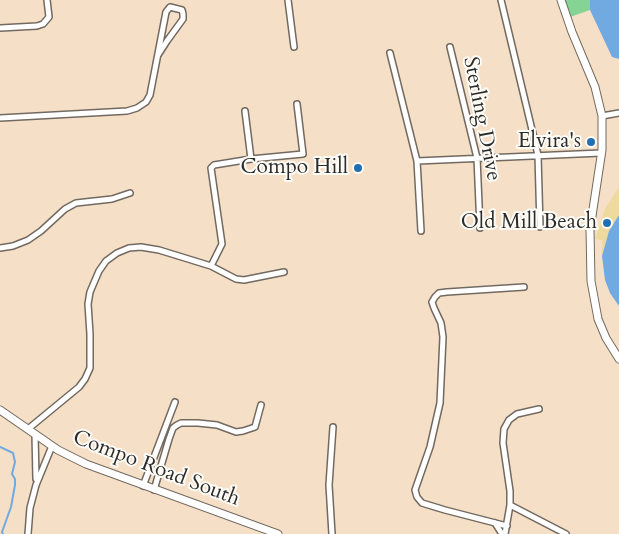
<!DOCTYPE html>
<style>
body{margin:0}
canvas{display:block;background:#f5dfc6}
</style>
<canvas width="619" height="534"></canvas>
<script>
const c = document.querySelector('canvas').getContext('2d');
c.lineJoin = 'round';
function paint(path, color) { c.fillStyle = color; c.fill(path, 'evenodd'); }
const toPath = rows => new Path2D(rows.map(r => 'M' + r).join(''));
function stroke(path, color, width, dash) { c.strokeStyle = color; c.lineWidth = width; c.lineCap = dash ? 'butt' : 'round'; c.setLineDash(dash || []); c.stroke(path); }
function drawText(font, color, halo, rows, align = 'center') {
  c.font = font + ' Cardo,serif'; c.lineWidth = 4; c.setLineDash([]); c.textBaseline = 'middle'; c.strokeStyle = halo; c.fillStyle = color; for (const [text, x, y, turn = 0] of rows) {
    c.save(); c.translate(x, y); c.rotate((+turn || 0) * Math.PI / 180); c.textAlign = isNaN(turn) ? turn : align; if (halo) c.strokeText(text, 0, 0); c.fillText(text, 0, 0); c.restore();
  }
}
paint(toPath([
 [565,0,590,0,590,10,570,17]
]), '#85d494');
paint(toPath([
 [619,187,619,215,609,231,602,256,602,240,595,239,605,209]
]), '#eeda9e');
paint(toPath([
 [590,0,619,0,619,59,612,57,590,10],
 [619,215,619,306,610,293,605,280,602,256,609,231]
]), '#71aae1');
stroke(toPath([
 [0,447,13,453,15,462,12,474,15,479,15,485,11,507,2,532,3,534]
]), '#71aae1', 2);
const street = toPath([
 [288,0,294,47],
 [501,0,538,155,540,227],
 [0,28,37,26,43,24,49,17,47,0],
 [450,47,477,158,480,228],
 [390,53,417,161,421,231],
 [245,111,251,159],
 [602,116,619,113],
 [0,118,127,111,137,108,146,102,150,95,166,12,170,7,182,10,183,14,183,19,167,41,158,55],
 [417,161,601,153],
 [0,248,13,246,28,240,41,231,65,209,76,203,112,199,130,193],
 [211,266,222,244,211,168,214,165,251,159,303,154,297,104],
 [28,429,79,387,85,379,90,368,90,334,88,304,90,292,99,271,106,261,117,253,129,248,141,247,159,250,211,266,236,279,244,280,284,272],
 [35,434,36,479],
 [143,486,175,402],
 [154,490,169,439,173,428,177,425,181,423,198,423,217,425,236,432,243,431,255,427,261,405],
 [510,505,566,534],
 [495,523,502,534],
 [507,526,445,510,422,503,417,497,415,490,430,447,440,403,443,337,441,323,434,308,432,302,435,297,439,293,447,292,524,287],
 [28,534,30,508,36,485,52,446],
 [332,534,329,485,333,427],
 [505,534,510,505,510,491,503,443,504,429,509,420,517,414,539,409]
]);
const secondary = toPath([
 [561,0,572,32,595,87,602,116,602,150,590,229,591,281,598,319,606,338,619,359],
 [0,410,58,450,86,464,278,534]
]);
stroke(street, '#726a61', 8);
stroke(secondary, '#726a61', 9);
stroke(street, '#fff', 5);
stroke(secondary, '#fff', 7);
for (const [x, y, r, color] of [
 [591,142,5,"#1f6fb2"],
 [358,168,5,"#1f6fb2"],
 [607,223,5,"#1f6fb2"]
]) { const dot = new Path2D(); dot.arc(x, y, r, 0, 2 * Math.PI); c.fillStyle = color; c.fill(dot); stroke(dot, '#fdfcf7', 2); }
drawText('21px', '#2b2b2b', '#fdfcf7', [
 ["Sterling Drive",481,119,79],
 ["Compo Road South",156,469,21]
]);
drawText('21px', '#2b2b2b', '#fdfcf7', [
 ["Elvira's",581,142],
 ["Compo Hill",348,168],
 ["Old Mill Beach",597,223]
], 'right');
</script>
